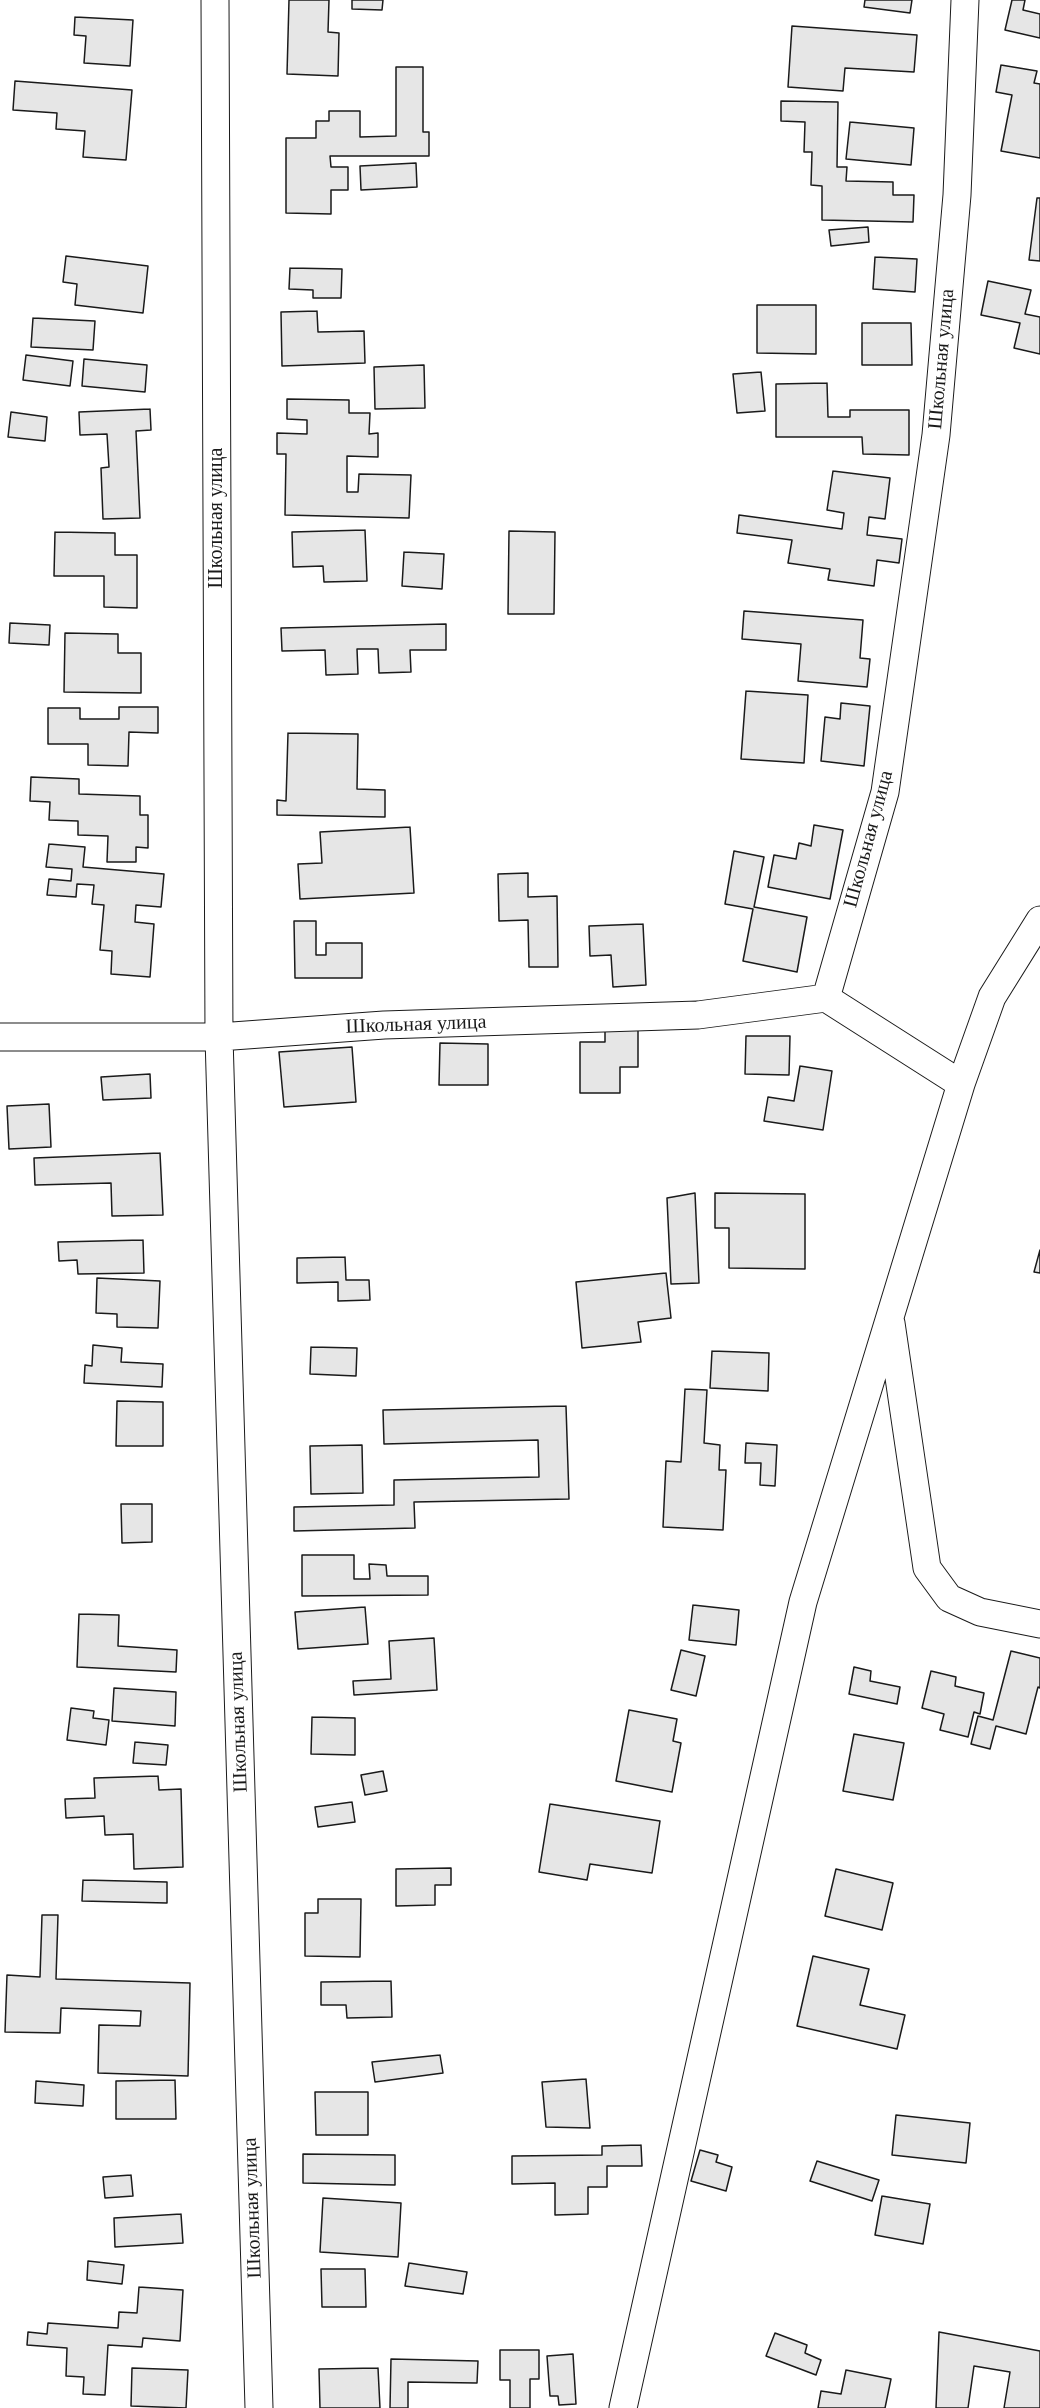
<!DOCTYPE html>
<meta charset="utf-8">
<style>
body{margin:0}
canvas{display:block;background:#fff}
</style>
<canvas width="1040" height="2408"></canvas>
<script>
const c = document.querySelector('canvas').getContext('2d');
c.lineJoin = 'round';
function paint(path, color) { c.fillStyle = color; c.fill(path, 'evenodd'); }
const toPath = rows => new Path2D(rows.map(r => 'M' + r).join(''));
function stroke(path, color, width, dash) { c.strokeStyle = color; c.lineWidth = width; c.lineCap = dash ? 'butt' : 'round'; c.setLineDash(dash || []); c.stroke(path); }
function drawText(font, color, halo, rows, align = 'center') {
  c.font = font + ' Georgia,serif'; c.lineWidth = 4.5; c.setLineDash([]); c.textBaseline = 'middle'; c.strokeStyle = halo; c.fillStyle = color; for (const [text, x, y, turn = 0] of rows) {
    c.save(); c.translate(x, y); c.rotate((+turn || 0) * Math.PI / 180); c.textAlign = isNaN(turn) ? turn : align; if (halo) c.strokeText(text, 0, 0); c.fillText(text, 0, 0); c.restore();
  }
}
const building = toPath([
 [289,0,329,0,328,32,339,33,338,76,287,74,289,0],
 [352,0,383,0,382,10,352,9,352,0],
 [865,0,912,0,910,13,864,7,865,0],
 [1012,0,1025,0,1023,10,1040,14,1040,38,1005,30,1012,0],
 [75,17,133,20,130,66,84,63,86,36,74,35,75,17],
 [792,26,917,35,914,72,845,68,843,91,788,87,792,26],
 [1001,65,1037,71,1034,83,1040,84,1040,158,1001,151,1012,95,996,92,1001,65],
 [396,67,423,67,423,132,429,132,429,156,330,156,331,167,348,167,348,190,331,190,331,214,286,213,286,138,316,138,316,121,329,121,329,111,360,111,360,137,396,136,396,67],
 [15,81,132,90,126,160,83,157,85,131,56,129,57,113,13,110,15,81],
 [781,101,838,102,837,167,847,167,846,181,893,182,893,195,914,195,913,222,822,220,822,186,811,185,812,152,804,152,805,122,781,121,781,101],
 [850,122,914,128,911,165,846,159,850,122],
 [416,163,417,187,361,190,360,166,416,163],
 [1037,198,1040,198,1040,261,1029,260,1037,198],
 [868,227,869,242,831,246,829,230,868,227],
 [66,256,148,266,143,313,75,305,77,284,63,282,66,256],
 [875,257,917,259,915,292,873,289,875,257],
 [290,268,342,269,341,298,313,298,313,290,289,289,290,268],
 [988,281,1031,290,1025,314,1040,317,1040,354,1014,348,1020,323,981,315,988,281],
 [757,305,816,305,816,354,757,353,757,305],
 [317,311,318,332,364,331,365,363,282,366,281,312,317,311],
 [33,318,95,321,93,350,31,347,33,318],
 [862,323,911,323,912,365,862,365,862,323],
 [26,355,73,361,70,386,23,380,26,355],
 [84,359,147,365,145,392,82,386,84,359],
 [424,365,425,408,375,409,374,367,424,365],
 [761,372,765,411,737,413,733,374,761,372],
 [827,383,828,417,850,417,850,410,909,410,909,455,863,454,862,437,776,437,776,384,827,383],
 [287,399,349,400,349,413,370,413,369,434,378,433,378,457,347,456,347,492,358,492,359,474,411,475,409,518,285,515,286,454,277,454,277,433,307,434,307,420,287,419,287,399],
 [150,409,151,430,136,431,140,518,103,519,101,468,109,467,107,434,80,435,79,412,150,409],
 [11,412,47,417,45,441,8,437,11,412],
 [833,471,890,478,885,519,869,517,867,535,902,539,899,563,877,560,874,586,828,580,830,569,788,563,792,540,737,533,739,515,842,529,844,513,827,510,833,471],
 [365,530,367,581,324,582,323,566,293,567,292,532,365,530],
 [509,531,555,532,554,614,508,614,509,531],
 [55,532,115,533,115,555,137,555,137,608,104,607,104,576,54,576,55,532],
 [404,552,444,554,442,589,402,586,404,552],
 [744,611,863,620,860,658,870,659,867,687,798,681,801,644,742,639,744,611],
 [10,623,50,625,49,645,9,643,10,623],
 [446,624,446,650,410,650,411,672,379,673,378,649,357,649,358,674,326,675,325,650,282,651,281,628,446,624],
 [65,633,118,634,118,653,141,653,141,693,64,692,65,633],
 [746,691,808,695,804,763,741,759,746,691],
 [841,703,870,706,864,766,821,761,825,717,840,719,841,703],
 [119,707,158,707,158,733,129,732,128,766,88,765,88,744,48,744,48,708,80,708,80,719,119,719,119,707],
 [288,733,358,734,357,789,385,790,385,817,277,815,277,800,286,801,288,733],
 [31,777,79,779,79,794,140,796,140,815,148,815,148,848,136,847,136,862,107,862,108,836,78,835,78,821,49,820,50,802,30,801,31,777],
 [814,825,843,830,830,899,768,887,774,855,796,859,799,843,811,846,814,825],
 [410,827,414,893,300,899,298,864,322,863,320,832,410,827],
 [49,844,85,847,83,867,164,874,161,907,136,905,135,922,154,924,150,977,111,974,112,951,100,950,104,905,92,904,94,885,77,884,76,897,47,895,49,879,71,881,72,869,46,867,49,844],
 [734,851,764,857,754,907,807,917,797,972,743,961,753,909,725,904,734,851],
 [528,873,528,897,557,896,558,967,529,967,528,920,499,921,498,874,528,873],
 [294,921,316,921,316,955,326,955,326,943,362,943,362,978,295,978,294,921],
 [643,924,646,985,613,987,611,955,590,956,589,926,643,924],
 [605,1030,638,1030,638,1067,620,1067,620,1093,580,1093,580,1042,605,1042,605,1030],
 [746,1036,790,1036,789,1075,745,1074,746,1036],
 [440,1043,488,1044,488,1085,439,1085,440,1043],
 [352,1047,356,1102,284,1107,279,1052,352,1047],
 [800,1066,832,1071,823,1130,764,1121,768,1097,794,1101,800,1066],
 [150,1074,151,1098,103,1100,101,1077,150,1074],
 [49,1104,51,1147,9,1149,7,1106,49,1104],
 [160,1153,163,1215,112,1216,111,1183,35,1185,34,1158,160,1153],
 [695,1193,699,1283,671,1284,667,1198,695,1193],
 [715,1193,805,1194,805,1269,729,1268,729,1228,715,1228,715,1193],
 [143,1240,144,1273,78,1274,77,1260,59,1261,58,1242,143,1240],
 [1040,1250,1040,1273,1034,1272,1040,1250],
 [345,1257,346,1280,369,1280,370,1300,338,1301,338,1282,297,1283,297,1258,345,1257],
 [666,1273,671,1318,638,1322,641,1342,582,1348,576,1282,666,1273],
 [97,1278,160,1281,158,1328,117,1327,117,1314,96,1313,97,1278],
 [93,1345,122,1348,121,1362,163,1364,162,1387,84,1383,85,1365,92,1366,93,1345],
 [311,1347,357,1348,356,1376,310,1374,311,1347],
 [712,1351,769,1353,768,1391,710,1388,712,1351],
 [685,1389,707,1390,704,1443,720,1445,719,1470,726,1470,723,1530,663,1527,666,1461,681,1462,685,1389],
 [117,1401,163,1402,163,1446,116,1446,117,1401],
 [566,1406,569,1499,414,1502,415,1528,294,1531,294,1507,394,1505,394,1480,539,1477,538,1440,384,1444,383,1410,566,1406],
 [746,1443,777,1445,775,1486,760,1485,761,1463,745,1463,746,1443],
 [362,1445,363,1493,311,1494,310,1446,362,1445],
 [121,1504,152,1504,152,1542,122,1543,121,1504],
 [302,1555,354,1555,354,1579,370,1579,369,1564,386,1565,387,1576,428,1576,428,1595,302,1596,302,1555],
 [693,1605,739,1610,736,1645,689,1640,693,1605],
 [365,1607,368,1644,298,1649,295,1612,365,1607],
 [79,1614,119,1615,118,1646,177,1650,176,1672,77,1667,79,1614],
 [434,1638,437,1690,354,1695,353,1681,391,1679,389,1641,434,1638],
 [681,1650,705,1656,696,1696,671,1690,681,1650],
 [1011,1651,1040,1658,1040,1688,1038,1687,1026,1734,996,1726,990,1749,971,1744,978,1716,993,1720,1011,1651],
 [854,1667,871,1671,870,1681,900,1687,897,1704,849,1694,854,1667],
 [931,1671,956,1677,955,1686,984,1693,980,1714,974,1712,968,1737,940,1730,944,1714,922,1708,931,1671],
 [114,1688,176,1692,175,1726,112,1721,114,1688],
 [71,1708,94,1711,93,1718,109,1720,106,1745,67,1740,71,1708],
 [629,1710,677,1719,673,1741,681,1743,672,1792,616,1781,629,1710],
 [312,1717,355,1718,355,1755,311,1754,312,1717],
 [854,1734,904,1743,893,1800,843,1791,854,1734],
 [135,1742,168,1745,166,1765,133,1763,135,1742],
 [383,1771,387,1791,365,1795,361,1775,383,1771],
 [158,1776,159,1790,181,1789,183,1867,134,1869,133,1834,105,1835,104,1816,66,1818,65,1799,95,1798,94,1778,158,1776],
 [352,1802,355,1822,318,1827,315,1807,352,1802],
 [550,1804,660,1821,652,1873,590,1864,587,1880,539,1872,550,1804],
 [451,1868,451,1885,435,1885,435,1905,396,1906,396,1869,451,1868],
 [836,1869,893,1883,882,1930,825,1916,836,1869],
 [83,1880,167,1882,167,1903,82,1901,83,1880],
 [318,1899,361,1899,360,1957,305,1956,305,1913,318,1913,318,1899],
 [42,1915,58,1915,56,1979,190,1983,188,2076,98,2073,99,2025,140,2026,141,2011,61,2008,60,2033,5,2032,7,1975,40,1977,42,1915],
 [813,1956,869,1969,860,2005,905,2015,897,2049,797,2026,813,1956],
 [391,1981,392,2017,347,2018,346,2005,321,2005,321,1982,391,1981],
 [440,2055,443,2073,375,2082,372,2062,440,2055],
 [586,2079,590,2128,546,2127,542,2082,586,2079],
 [175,2080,176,2119,116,2119,116,2081,175,2080],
 [36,2081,84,2085,83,2106,35,2103,36,2081],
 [315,2092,368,2092,368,2135,316,2135,315,2092],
 [896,2115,970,2123,966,2163,892,2155,896,2115],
 [641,2145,642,2166,607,2166,607,2187,588,2187,588,2214,555,2215,555,2183,512,2184,512,2156,602,2155,602,2146,641,2145],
 [700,2150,718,2155,716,2162,732,2167,726,2191,691,2181,700,2150],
 [303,2154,395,2155,395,2185,303,2183,303,2154],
 [817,2161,879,2180,872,2201,810,2181,817,2161],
 [131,2175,133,2196,105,2198,103,2177,131,2175],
 [882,2196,930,2204,923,2244,875,2235,882,2196],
 [323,2198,401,2203,398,2257,320,2252,323,2198],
 [181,2214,183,2243,115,2247,114,2218,181,2214],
 [88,2261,124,2265,122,2284,87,2280,88,2261],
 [409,2263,467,2272,463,2294,405,2286,409,2263],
 [321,2269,365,2269,366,2307,322,2307,321,2269],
 [139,2287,183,2290,180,2341,143,2338,142,2347,108,2345,105,2395,83,2394,84,2377,66,2376,67,2348,27,2345,28,2332,47,2334,48,2323,118,2328,119,2312,137,2313,139,2287],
 [939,2332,1040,2351,1040,2408,1004,2408,1010,2372,974,2366,968,2408,936,2408,939,2332],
 [775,2333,807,2345,805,2353,821,2360,816,2375,766,2356,775,2333],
 [500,2350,539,2350,539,2379,530,2379,530,2408,510,2408,510,2380,500,2380,500,2350],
 [573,2354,576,2404,559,2405,558,2396,550,2396,547,2356,573,2354],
 [391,2359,478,2361,477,2383,408,2382,408,2408,390,2408,391,2359],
 [132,2368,188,2370,186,2408,131,2406,132,2368],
 [378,2368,380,2408,320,2408,319,2369,378,2368],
 [846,2370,891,2379,885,2408,818,2408,821,2391,841,2394,846,2370]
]);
paint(building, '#e6e6e6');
stroke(building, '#1a1a1a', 1.5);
const minor = toPath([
 [215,0,219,1037,259,2408],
 [826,998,885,792,936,435,957,195,965,0],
 [826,998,961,1084],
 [0,1037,219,1037,384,1025,698,1015,826,998],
 [891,1323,927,1568,949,1598,980,1612,1040,1624],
 [623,2408,803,1602,961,1084,992,997,1040,920]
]);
stroke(minor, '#1a1a1a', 29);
stroke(minor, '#fff', 27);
drawText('20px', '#1a1a1a', '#fff', [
 ["Школьная улица",942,359,-85],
 ["Школьная улица",217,518,-90],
 ["Школьная улица",869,839,-75],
 ["Школьная улица",416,1025,-2],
 ["Школьная улица",239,1722,-92],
 ["Школьная улица",253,2208,-92]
]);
</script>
